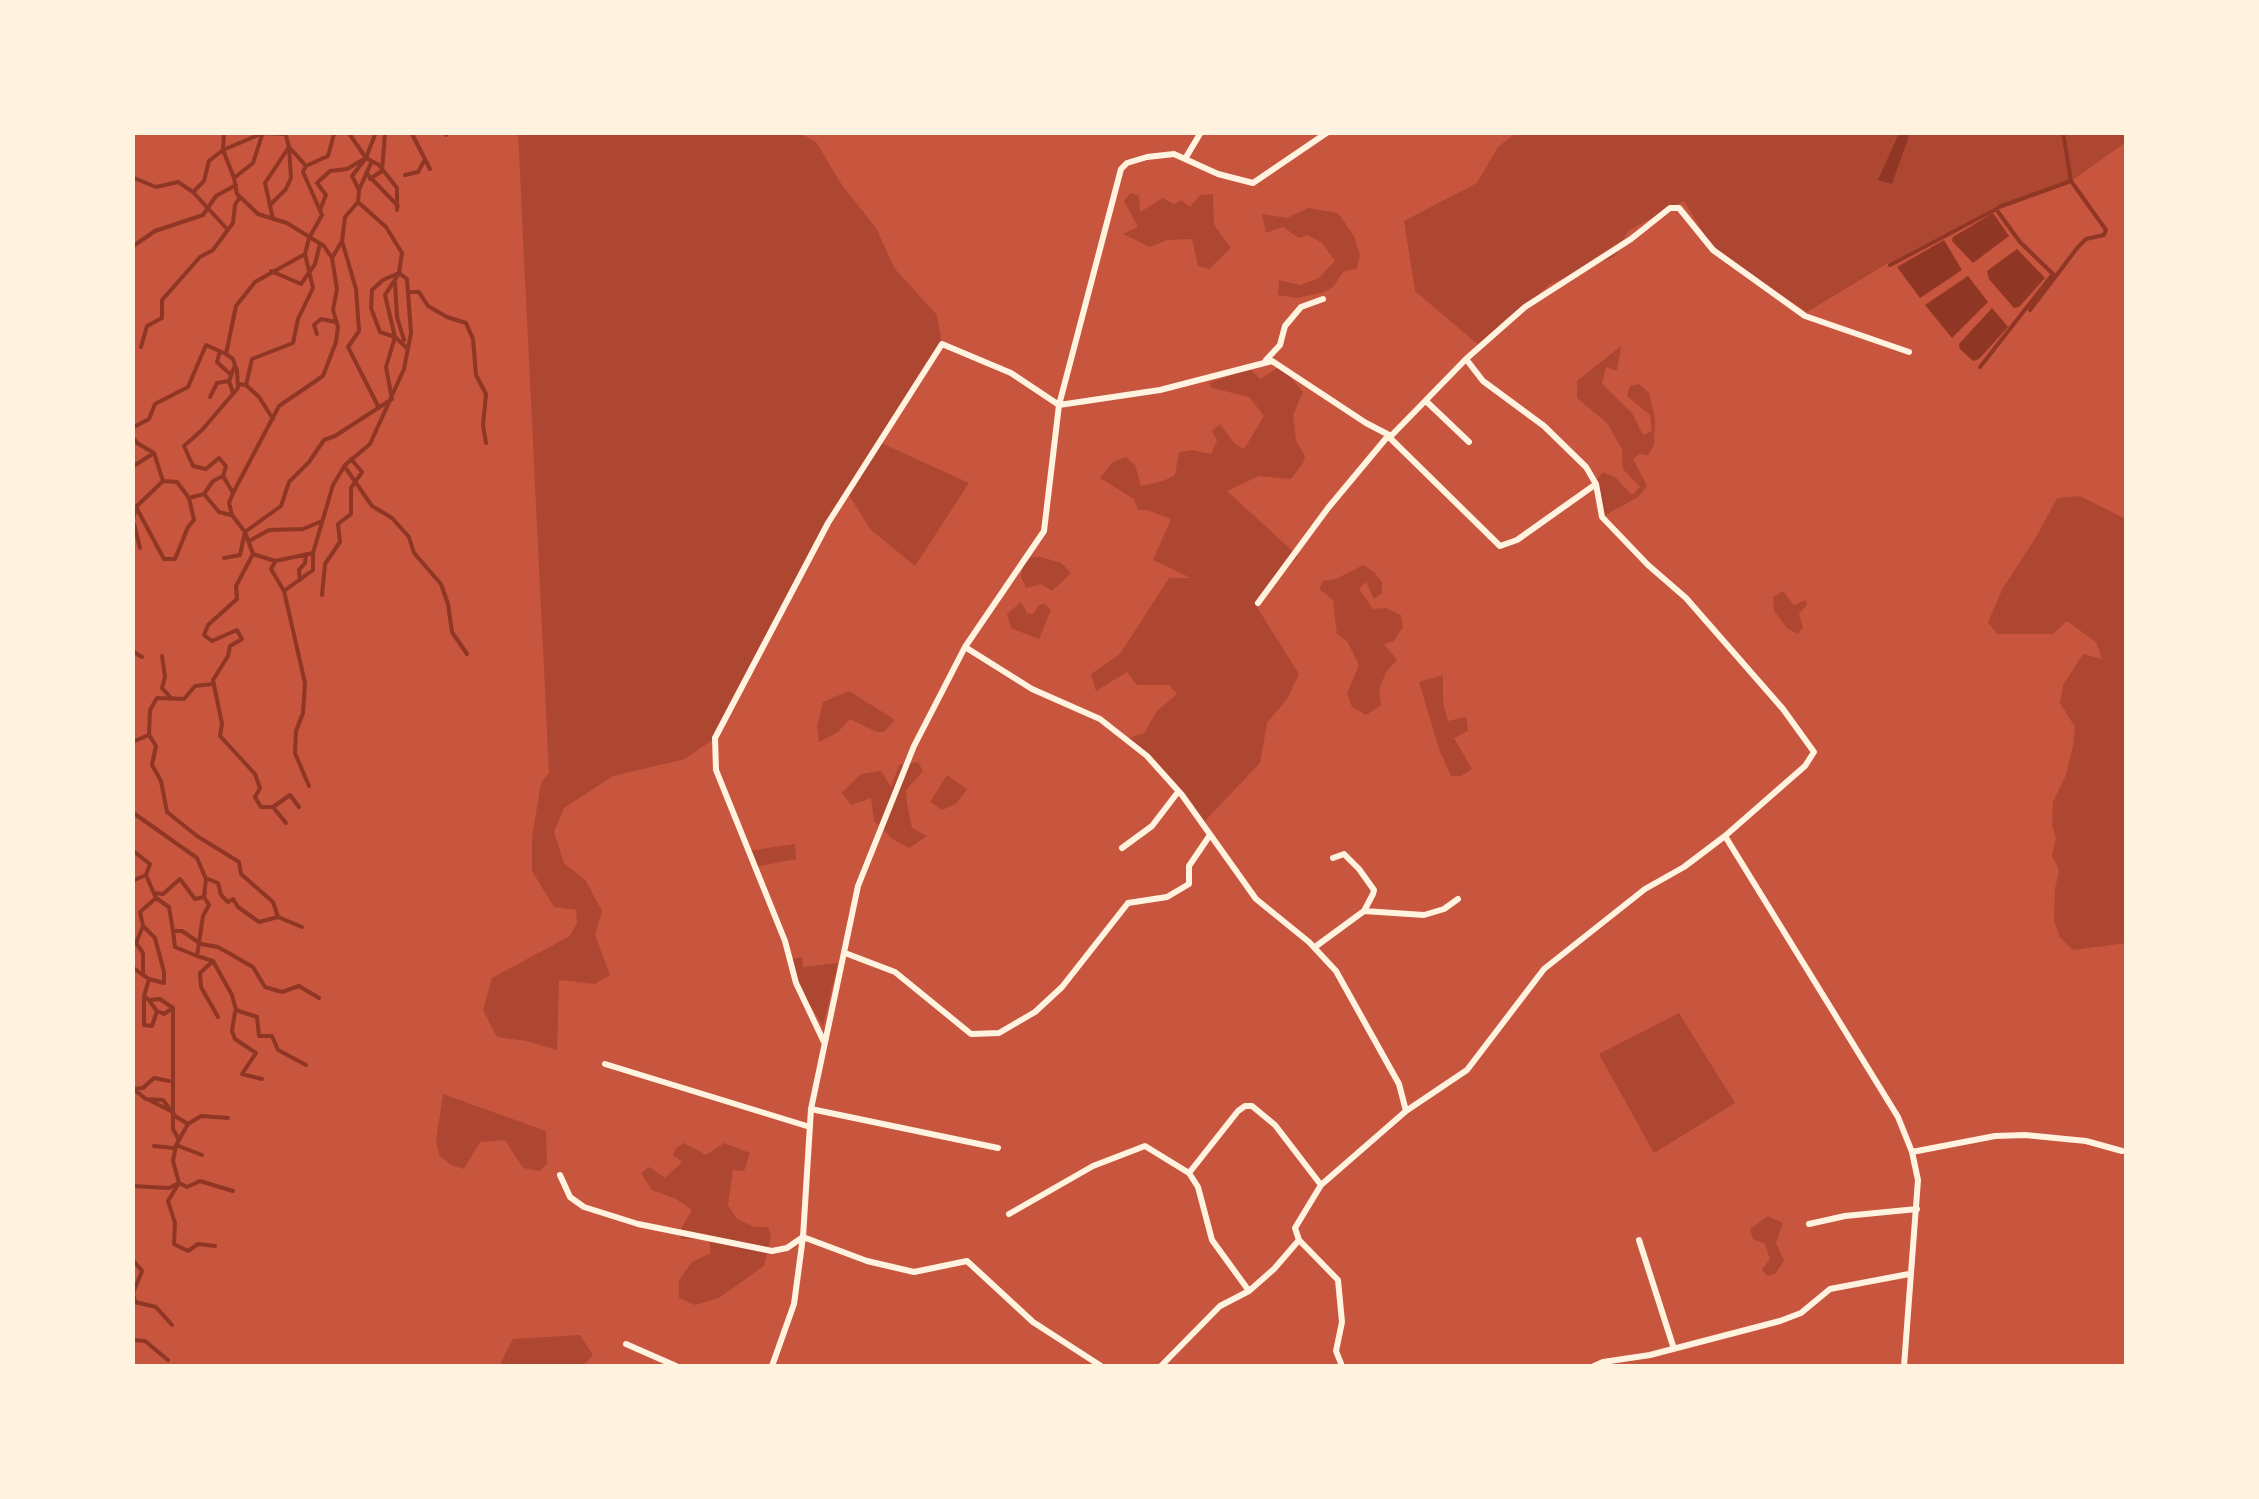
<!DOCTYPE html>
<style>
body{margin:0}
#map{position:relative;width:2259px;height:1499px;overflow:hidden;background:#c8553d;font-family:Mulish,sans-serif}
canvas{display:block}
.frame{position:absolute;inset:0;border:135px solid #fff3e0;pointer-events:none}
</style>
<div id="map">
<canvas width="2259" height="1499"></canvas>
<div class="frame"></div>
</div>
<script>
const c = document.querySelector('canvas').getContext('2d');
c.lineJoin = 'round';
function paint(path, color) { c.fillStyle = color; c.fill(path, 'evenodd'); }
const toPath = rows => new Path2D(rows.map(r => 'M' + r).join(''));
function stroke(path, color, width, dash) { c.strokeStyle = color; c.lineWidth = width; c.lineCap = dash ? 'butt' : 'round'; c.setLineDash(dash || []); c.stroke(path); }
paint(toPath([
 [518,133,800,133,816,142,842,185,876,228,895,269,937,315,942,344,879,442,969,483,915,566,870,529,847,492,715,738,685,759,613,776,564,808,554,832,564,863,586,881,602,911,595,935,610,975,595,984,559,980,557,1050,527,1041,497,1037,483,1010,492,978,570,936,577,923,576,910,554,907,532,871,532,837,541,783,549,773],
 [1516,133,2126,133,2126,142,2073,180,1993,208,1883,266,1807,312,1713,250,1684,201,1628,231,1615,256,1550,284,1481,347,1415,291,1404,221,1477,183,1498,147],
 [1131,193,1139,196,1140,212,1163,198,1174,204,1181,200,1190,207,1200,195,1213,194,1214,225,1231,248,1209,269,1198,266,1192,239,1167,240,1150,247,1123,234,1138,227,1124,201],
 [1308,208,1338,213,1354,236,1360,255,1357,269,1344,271,1333,287,1324,292,1297,298,1278,295,1279,280,1300,285,1319,278,1335,261,1322,243,1308,235,1299,238,1283,227,1266,233,1262,214,1287,218],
 [1621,346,1617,371,1606,367,1602,384,1632,413,1643,435,1652,431,1650,415,1627,396,1630,386,1639,384,1649,393,1655,419,1654,445,1648,455,1640,454,1633,459,1647,486,1638,497,1602,517,1596,481,1603,472,1615,477,1632,495,1640,487,1623,469,1622,449,1607,423,1577,398,1577,381],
 [1281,366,1303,392,1293,415,1296,441,1305,456,1303,463,1291,479,1259,476,1227,491,1298,556,1255,604,1299,674,1287,699,1267,723,1260,763,1202,824,1178,792,1127,739,1144,733,1157,711,1177,694,1169,685,1137,685,1127,672,1096,691,1091,674,1120,654,1169,578,1191,578,1153,560,1171,519,1147,510,1138,510,1134,499,1100,478,1113,462,1126,457,1135,465,1141,486,1163,481,1175,475,1179,452,1191,450,1211,454,1217,441,1212,431,1220,424,1235,444,1244,449,1264,416,1249,397,1212,388,1209,383,1250,369,1260,379],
 [2080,496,2126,519,2126,943,2073,950,2060,937,2054,921,2055,889,2059,870,2052,856,2056,838,2052,825,2053,802,2066,775,2073,746,2075,727,2060,703,2063,685,2083,654,2102,659,2096,642,2067,621,2053,634,1997,634,1988,622,2003,588,2038,534,2057,498],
 [1041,557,1061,563,1071,573,1052,591,1041,584,1026,588,1021,577,1024,558],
 [1363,565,1374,572,1382,582,1382,593,1374,599,1366,582,1359,589,1373,609,1386,608,1401,615,1403,627,1394,641,1384,644,1397,660,1386,672,1379,690,1381,705,1366,715,1352,707,1347,693,1359,665,1347,641,1337,634,1333,600,1319,589,1323,581,1336,579],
 [1783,591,1794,605,1806,600,1807,605,1799,614,1803,627,1798,634,1787,628,1774,611,1773,597],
 [1021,602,1027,613,1033,614,1039,605,1045,604,1051,610,1039,639,1011,628,1007,614],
 [1443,675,1443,702,1448,721,1466,717,1468,731,1454,738,1472,769,1461,776,1451,776,1439,749,1419,682],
 [849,691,895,720,884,732,877,732,850,719,838,732,819,742,817,726,823,702],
 [918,762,923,771,906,790,907,804,912,828,927,836,909,848,894,840,874,821,871,798,851,805,842,793,861,774,881,771,891,787,899,765],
 [947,775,967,789,956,804,942,810,930,802],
 [795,844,796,859,754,867,747,851],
 [802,957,803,967,838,963,823,1026,796,983,790,959],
 [1679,1013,1735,1103,1654,1153,1599,1054],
 [443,1094,546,1131,547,1164,540,1171,523,1168,505,1140,480,1142,464,1169,451,1165,439,1155,436,1141],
 [684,1143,706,1155,724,1143,750,1153,744,1171,733,1170,728,1205,737,1219,754,1227,768,1227,771,1236,764,1266,719,1298,695,1305,679,1298,679,1280,692,1262,711,1253,709,1238,682,1239,678,1234,692,1210,676,1199,652,1190,641,1173,649,1167,665,1178,682,1162,673,1155,676,1148],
 [1768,1216,1783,1223,1776,1243,1784,1261,1775,1274,1767,1276,1762,1270,1770,1259,1765,1244,1753,1239,1750,1229],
 [580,1335,593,1355,583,1366,503,1366,501,1362,513,1339]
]), '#ae4732');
paint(toPath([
 [1899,133,1910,133,1892,184,1878,180],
 [1993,213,2009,236,1973,263,1952,241,1953,237],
 [1944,240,1962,270,1920,298,1897,267],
 [2017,249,2045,278,2019,307,2014,308,1989,279,1987,271],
 [1968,276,1988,302,1952,338,1925,305],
 [1992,308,2008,327,1979,359,1973,361,1960,349,1959,344]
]), '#8f3625');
stroke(toPath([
 [224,132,223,150,234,178],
 [348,132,366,158,379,165,397,188,397,210],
 [411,132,430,169],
 [444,132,446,135],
 [2063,132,2071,181],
 [306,166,328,156,334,134,339,132],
 [366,173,398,206],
 [405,175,418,172,424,161],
 [134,178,156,187,178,182,193,192],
 [370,179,382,171,385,133],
 [359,190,371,163],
 [271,204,286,189,291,178,289,147],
 [1999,207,2071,181,2106,230,2104,235,2086,239,2078,247,2030,310],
 [320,210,326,195,317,183,330,171,347,169,364,159],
 [273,219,265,183,289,147],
 [228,230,193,192,204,181,209,161,223,150,263,133,284,134],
 [342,241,356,289,359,331,348,347,379,408],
 [132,247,155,231,203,215,216,196,236,185],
 [332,258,342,241,345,217,358,202,359,190,352,176,366,158,376,132],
 [1890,265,1996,209,2020,242,2053,274,1980,367],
 [271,271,301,284,315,264,320,244],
 [398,275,385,295,395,337,408,349],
 [395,282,397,317,404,340],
 [411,292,419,292,428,306,447,317,466,323,473,339,476,375,486,394,483,425,486,443],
 [317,334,314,325,321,319,336,322],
 [141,347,147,326,162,318,162,300,200,257,213,250,233,223,235,205,240,197],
 [220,351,217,362,230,374],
 [226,354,233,359,237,371,238,388,202,430,184,446,193,466,206,469,219,458,226,466,223,476,233,493,229,503,232,515,245,532,253,554,236,586,237,599,208,625,204,635,212,641,237,630,242,639,230,646,228,656,213,680,222,724,220,736,255,774,260,788,255,797,261,807,273,807,286,823],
 [238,384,246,385,259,397,273,419],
 [246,385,252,359,293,343,298,319,313,288,305,254],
 [233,393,229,381,235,365],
 [210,397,217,383,229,381],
 [132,428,149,419,155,404,188,387,206,345,226,354,236,306,255,282,305,254,309,238,322,215,303,172,306,166,289,147,285,132],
 [132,436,137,443,154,453,163,481,177,482,189,498],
 [132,467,154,453],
 [345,467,372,506,392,518,409,537,414,553,441,584,448,604,452,632,467,654],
 [233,493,279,406,323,376,336,342,338,327,333,310,337,289,332,258,324,246,287,223,258,214,237,194,234,178,253,163,263,132],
 [204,494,219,512,231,515],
 [132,507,136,507,164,559,175,559,188,527,194,520,189,498,204,494,213,481,223,476],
 [132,524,136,507,163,481],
 [134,524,140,548],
 [249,541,269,530,303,529,322,521],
 [253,554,275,561,313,553,333,485,345,465,370,444,404,369,411,333,407,279,399,273,402,253,386,227,358,202],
 [224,558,240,555,245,532,281,506,289,482,309,462,324,440,335,436,392,399,386,367,395,337,380,332,371,308,372,290,383,280,399,273],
 [275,562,271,569,284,591,305,683,303,713,296,731,295,753,309,786],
 [300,580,299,570,305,563,306,554],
 [284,591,313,570,313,553],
 [322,595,325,564,340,542,338,524,351,514,351,488,362,472,351,459],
 [132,651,142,657],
 [162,656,165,677,162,688,171,698],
 [149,735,150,710,157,698,184,699,195,686,212,684],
 [132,742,149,735,156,746,152,765,161,781,167,812,197,836,239,862,241,874,273,902,278,917],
 [273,807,290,795,299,807],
 [132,812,197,858,206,879,204,897,209,905,203,916,197,956,213,961,232,995,236,1010,257,1017,259,1036,272,1036,278,1050,306,1065],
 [132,850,150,864,146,875,156,898,140,912,143,926,136,943,143,953,143,975,132,967],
 [208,879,218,883,221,895,228,902,233,899,238,907,259,922,278,917,302,927],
 [132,881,146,875],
 [155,893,163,894,180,879,195,899,204,897],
 [156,898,169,907,173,931,182,931,201,944,218,947,253,967,265,987,282,992,299,986,319,998],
 [143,926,155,938,164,972,164,983,149,979],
 [173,931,175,947,197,956],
 [212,962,200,973,201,987,218,1017],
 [143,975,149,979,144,996,149,1000,160,999,173,1008,173,1129,179,1140],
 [144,998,144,1025,152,1026,157,1011],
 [150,1002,157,1011,164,1014,173,1008],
 [235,1012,232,1031,235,1039,256,1053,242,1074,262,1079],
 [132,1088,146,1099,163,1100,175,1116,188,1124,201,1116,228,1118],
 [135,1089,143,1088,154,1078,169,1081],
 [149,1100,171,1111],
 [188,1124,176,1145,173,1161,179,1183,168,1201,175,1223,174,1244,188,1251,198,1244,215,1246],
 [176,1145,202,1155],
 [154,1146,174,1148],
 [132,1186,169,1188,179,1183,187,1187,200,1181,233,1191],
 [132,1259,142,1271,133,1293,135,1302,132,1305],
 [135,1302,156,1307,172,1325],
 [132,1340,145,1341,168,1360]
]), '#8f3625', 4);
stroke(toPath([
 [1185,159,1201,132],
 [1266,360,1280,345,1285,326,1301,307,1323,299],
 [1427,402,1469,442],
 [1258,603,1328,508,1388,436,1500,546,1517,540,1596,484],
 [965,647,1032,689,1100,719,1147,756,1182,795,1256,899,1309,942,1336,971,1399,1084,1406,1111],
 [1725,836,1898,1117,1912,1152,1918,1180,1904,1366],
 [1122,848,1152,826,1178,792],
 [1364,911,1424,915,1444,909,1458,899],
 [1315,947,1364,911,1373,894,1374,890,1359,869,1344,854,1333,858],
 [845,953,895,972,971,1034,999,1033,1035,1012,1062,987,1128,903,1167,897,1189,884,1189,866,1210,835],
 [824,1042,796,983,785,941,716,770,715,738,828,523,942,344,1011,373,1059,405,1160,390,1272,361,1366,423,1391,436,1466,359,1525,307,1631,239,1670,208,1679,208,1713,250,1805,316,1909,352],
 [605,1064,810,1127],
 [811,1109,998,1148],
 [1912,1152,1995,1136,2025,1135,2086,1141,2122,1151],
 [1189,1173,1238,1111,1245,1106,1252,1106,1275,1125,1321,1185],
 [560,1175,570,1197,584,1207,638,1224,772,1251,787,1248,803,1237,867,1261,914,1272,967,1261,1033,1322,1101,1366],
 [1009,1214,1093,1166,1145,1146,1189,1173,1198,1187,1212,1240,1249,1291],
 [1809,1224,1845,1216,1917,1209],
 [1639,1240,1674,1349],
 [626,1344,676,1366],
 [772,1366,794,1304,803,1237,811,1109,858,886,914,746,965,647,1044,531,1059,405,1121,169,1127,163,1147,157,1174,154,1218,174,1253,183,1328,132],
 [1161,1366,1220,1306,1249,1291,1274,1269,1299,1240],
 [1342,1366,1336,1351,1342,1322,1338,1280,1299,1240,1295,1228,1321,1185,1406,1111,1467,1070,1544,969,1645,889,1684,867,1725,836,1805,766,1814,752,1783,709,1686,598,1648,565,1602,517,1596,484,1586,467,1544,426,1483,381,1466,359],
 [1594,1366,1603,1362,1650,1355,1780,1321,1801,1313,1830,1289,1909,1274]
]), '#fff3e0', 6);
</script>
